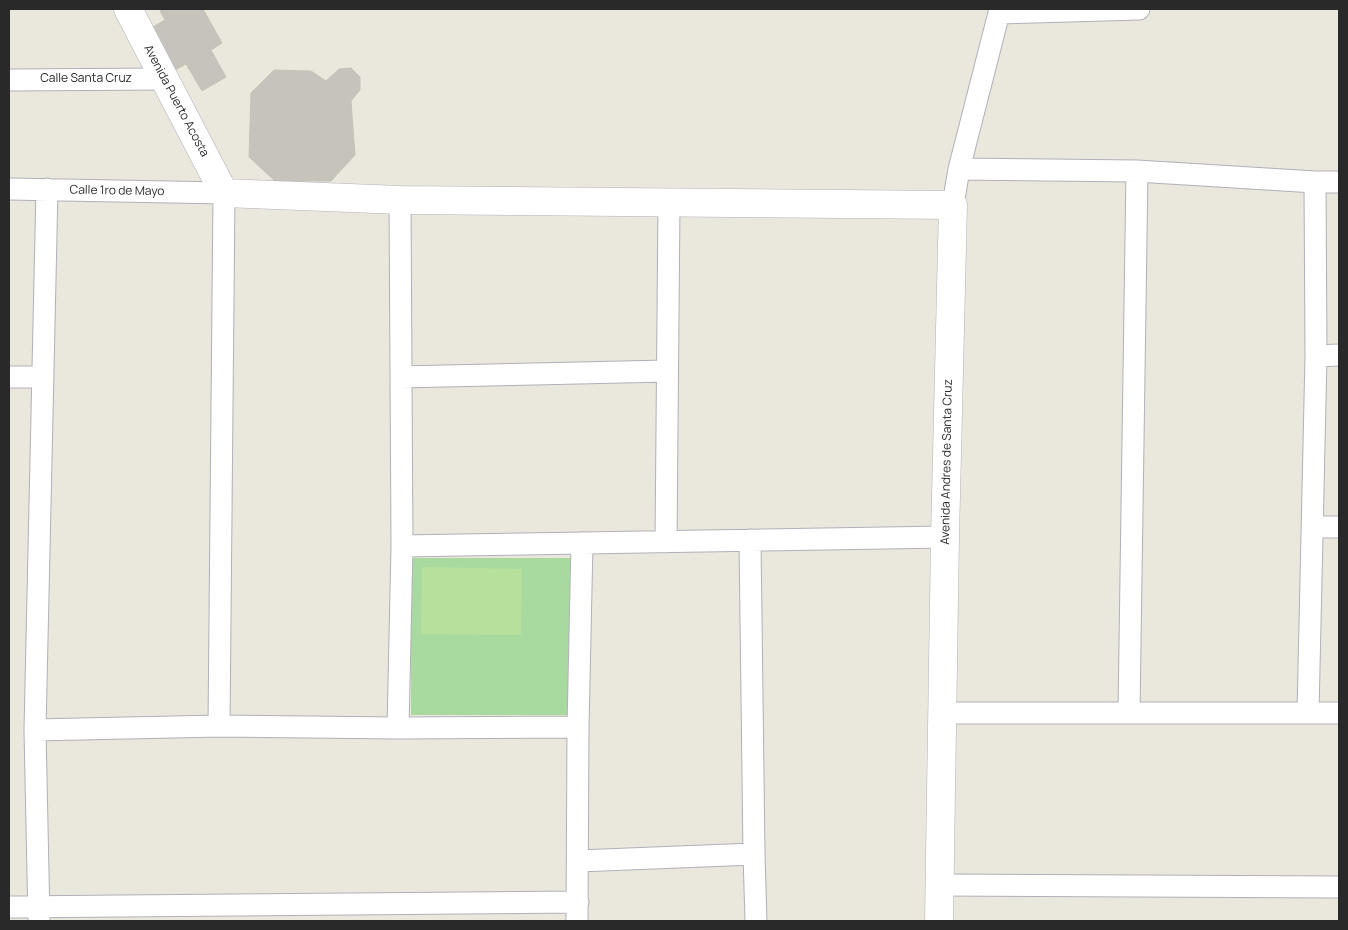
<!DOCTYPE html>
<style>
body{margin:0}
#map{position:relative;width:1348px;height:930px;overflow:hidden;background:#eae7dd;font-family:Manrope,sans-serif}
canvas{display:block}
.frame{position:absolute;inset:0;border:10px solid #292929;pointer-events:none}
</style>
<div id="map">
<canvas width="1348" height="930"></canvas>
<div class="frame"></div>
</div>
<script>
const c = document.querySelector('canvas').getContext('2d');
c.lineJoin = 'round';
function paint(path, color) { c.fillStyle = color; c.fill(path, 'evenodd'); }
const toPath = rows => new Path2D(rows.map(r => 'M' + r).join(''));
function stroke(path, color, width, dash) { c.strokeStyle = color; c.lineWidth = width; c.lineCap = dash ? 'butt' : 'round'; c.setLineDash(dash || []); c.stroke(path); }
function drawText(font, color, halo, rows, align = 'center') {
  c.font = font + ' Manrope,sans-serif'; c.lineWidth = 5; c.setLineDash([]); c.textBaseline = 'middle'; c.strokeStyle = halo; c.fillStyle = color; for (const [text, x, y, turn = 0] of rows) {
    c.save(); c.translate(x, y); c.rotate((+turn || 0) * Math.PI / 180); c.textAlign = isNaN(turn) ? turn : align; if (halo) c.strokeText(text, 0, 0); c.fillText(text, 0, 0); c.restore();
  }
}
paint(toPath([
 [411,558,570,558,571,715,411,715]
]), '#a8daa0');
paint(toPath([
 [422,567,522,569,521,635,421,634]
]), '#b7e09c');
const building = toPath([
 [163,9,203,9,222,43,211,50,226,77,202,91,186,64,175,70,151,28,165,20,160,11,163,9],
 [351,68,360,77,360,90,351,101,355,155,331,181,275,181,249,157,251,93,274,70,311,71,326,81,339,69,351,68]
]);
paint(building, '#c5c3bc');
stroke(building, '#c5c3b7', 1);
const street = toPath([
 [999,13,1139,9],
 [9,80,164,79],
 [959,169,1137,171,1315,182,1339,182],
 [9,189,224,193,219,726],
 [953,205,959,169,1000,9],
 [1316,356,1339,355],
 [9,377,43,377],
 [401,377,667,371],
 [1314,527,1339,527],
 [750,540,754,854,756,921],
 [666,542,669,203],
 [402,546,945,537],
 [1129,712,1137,171],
 [943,713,1339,713],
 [1308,713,1316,356,1315,182],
 [398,728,402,546,400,200],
 [35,730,219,726,398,728,578,727],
 [578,861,754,854],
 [939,885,1339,887],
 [9,907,578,902],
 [39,921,35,730,47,189],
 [577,921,578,727,582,543]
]);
const secondary = toPath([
 [128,9,224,193,400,200,953,205,945,537,939,921]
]);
stroke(street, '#b0b0bb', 23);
stroke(secondary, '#b0b0bb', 29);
stroke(street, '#fff', 21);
stroke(secondary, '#fff', 28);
drawText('12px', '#292929', '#fff', [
 ["Calle Santa Cruz",86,79],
 ["Avenida Puerto Acosta",176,101,62],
 ["Calle 1ro de Mayo",117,191,1],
 ["Avenida Andres de Santa Cruz",947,462,-89]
]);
</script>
